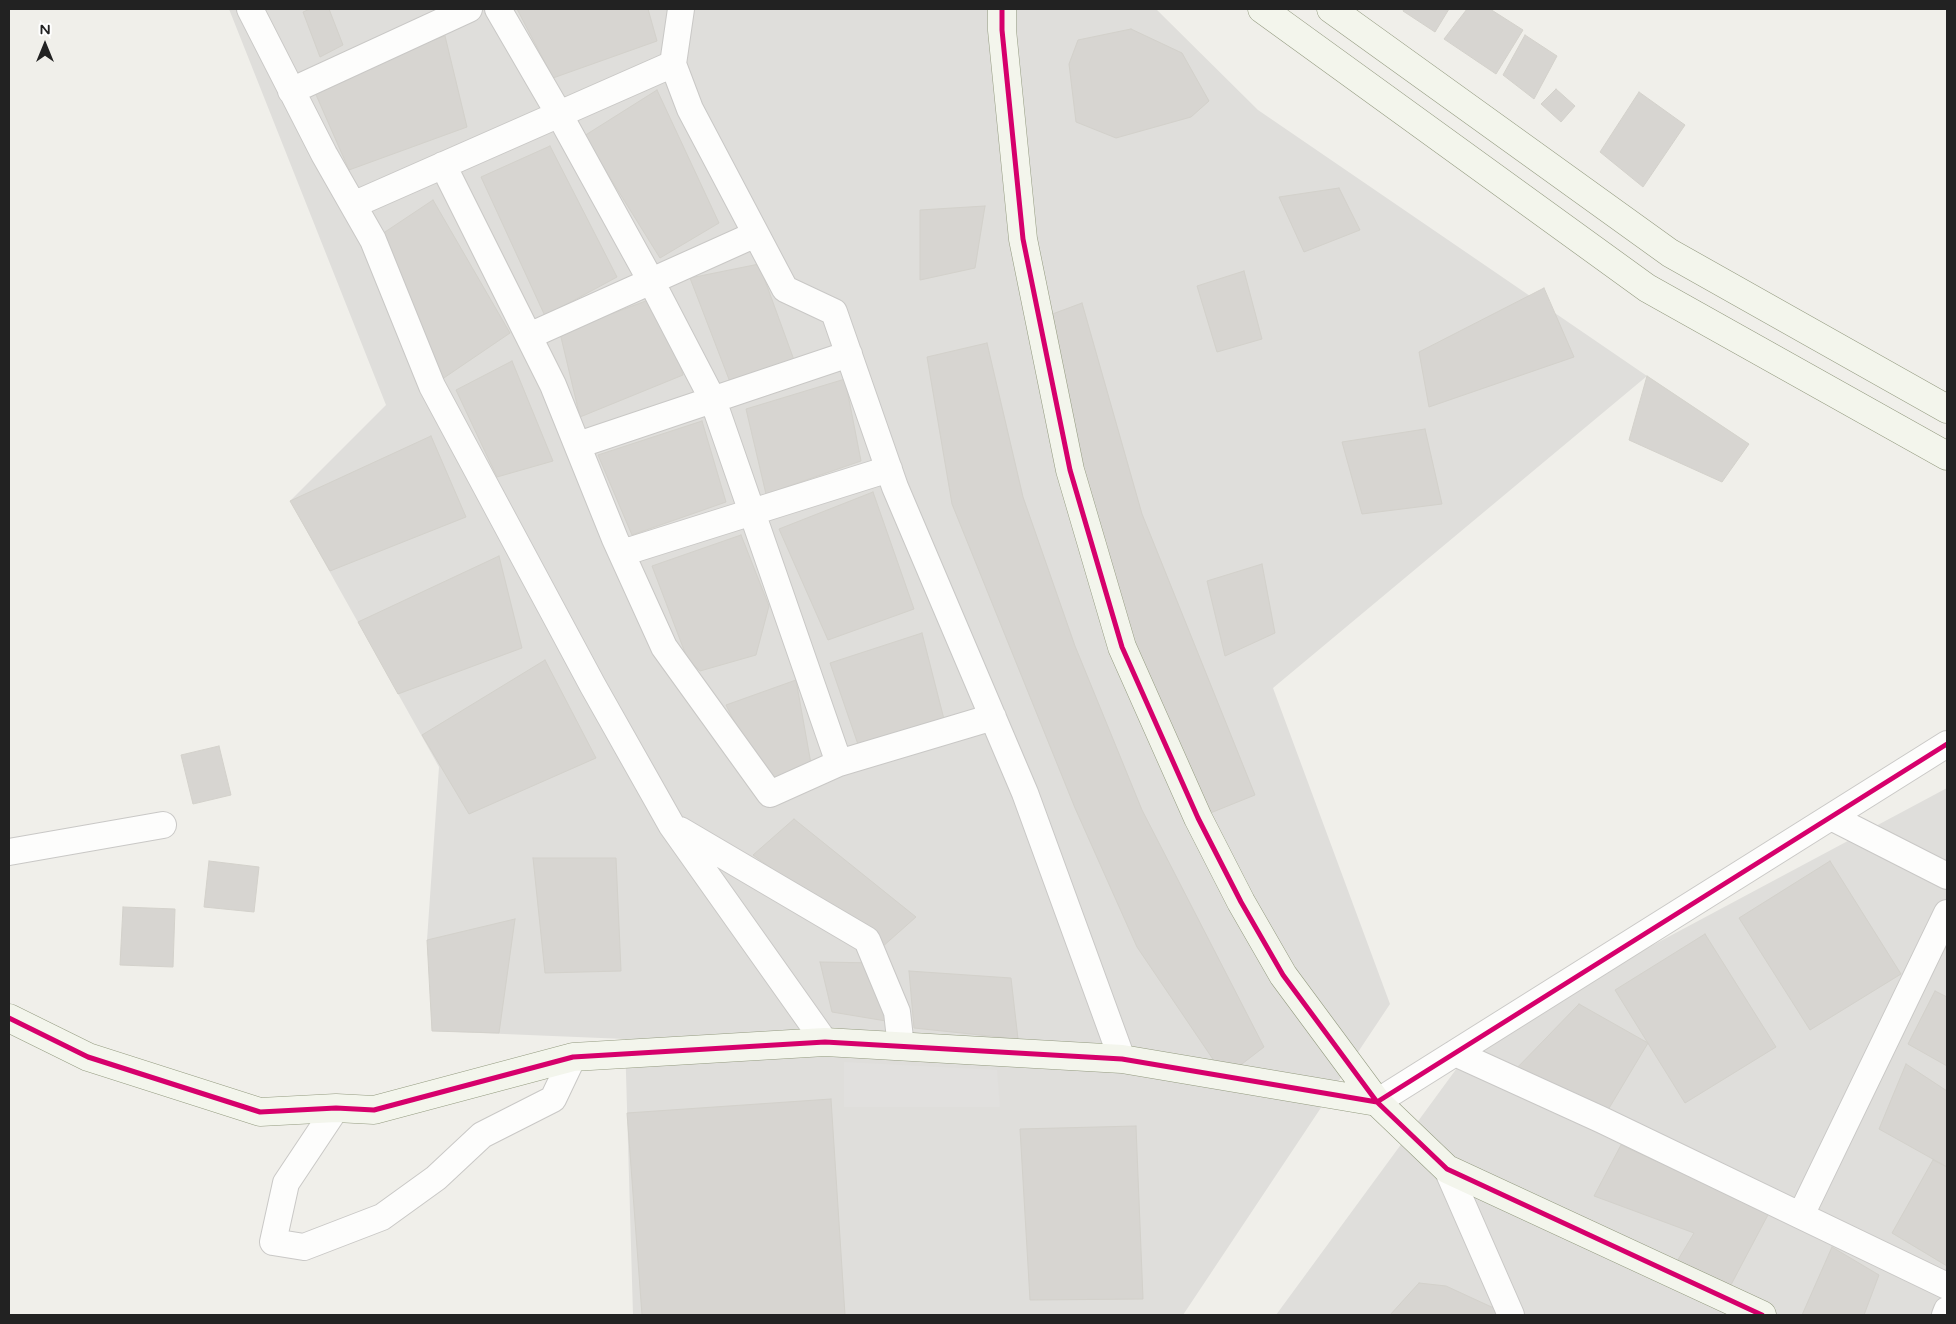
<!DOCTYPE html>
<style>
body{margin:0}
#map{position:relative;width:1956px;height:1324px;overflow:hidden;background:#f0efea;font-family:"Varela Round",sans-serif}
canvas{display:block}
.frame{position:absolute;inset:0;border:10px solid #222;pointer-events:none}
.north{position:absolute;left:20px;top:20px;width:50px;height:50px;-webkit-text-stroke:4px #fff;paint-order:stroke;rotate:0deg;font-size:14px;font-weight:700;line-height:20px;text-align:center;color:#222}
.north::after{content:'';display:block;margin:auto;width:18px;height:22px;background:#222;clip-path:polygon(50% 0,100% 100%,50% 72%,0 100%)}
</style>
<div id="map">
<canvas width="1956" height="1324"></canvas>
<div class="frame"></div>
<div class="north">N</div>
</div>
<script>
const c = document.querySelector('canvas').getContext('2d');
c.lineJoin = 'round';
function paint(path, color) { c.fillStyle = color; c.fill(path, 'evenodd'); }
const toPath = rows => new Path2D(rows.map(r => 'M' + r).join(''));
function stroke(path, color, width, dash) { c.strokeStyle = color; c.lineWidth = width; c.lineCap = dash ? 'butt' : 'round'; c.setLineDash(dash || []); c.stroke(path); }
paint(toPath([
 [229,9,1156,9,1258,110,1647,376,1273,688,1390,1004,1183,1315,633,1315,625,1039,432,1031,427,940,439,767,290,501,386,405],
 [1947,788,1947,1315,1276,1315,1479,1038]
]), '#dfdedb');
paint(toPath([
 [844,1062,997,1070,1000,1107,844,1107]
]), '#e1e0de');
const building = toPath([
 [310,9,329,9,343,45,320,57,303,12,310,9],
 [517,9,648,9,657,41,553,78,517,9],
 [1404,9,1449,9,1435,32,1403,11,1404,9],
 [1467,9,1490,9,1523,30,1496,74,1444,39,1467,9],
 [1131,29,1182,53,1209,101,1191,117,1116,138,1076,122,1069,64,1078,40,1131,29],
 [1525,35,1557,56,1534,99,1503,75,1525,35],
 [445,36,467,127,349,170,310,81,445,36],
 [1556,89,1575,106,1561,122,1541,104,1556,89],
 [657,90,719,223,660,258,584,136,657,90],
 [1639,92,1685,125,1643,187,1600,152,1639,92],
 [550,146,617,277,545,316,481,177,550,146],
 [1339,188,1360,230,1304,252,1279,197,1339,188],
 [433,200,510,333,432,386,373,240,433,200],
 [985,206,975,268,920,280,920,210,985,206],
 [759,264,798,371,730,382,690,278,759,264],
 [1244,271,1262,339,1217,352,1197,286,1244,271],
 [1544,288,1574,357,1429,407,1419,352,1544,288],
 [659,296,683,375,580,417,560,333,659,296],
 [1082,303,1142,514,1255,795,1198,818,1104,588,1039,319,1082,303],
 [987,343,1023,497,1075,646,1142,810,1264,1047,1225,1077,1137,947,1075,808,952,504,927,357,987,343],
 [512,361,553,461,497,477,456,390,512,361],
 [1647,376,1749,444,1722,482,1629,440,1647,376],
 [845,379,861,461,766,494,746,409,845,379],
 [702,421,726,502,632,535,598,455,702,421],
 [1425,429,1442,504,1362,514,1342,442,1425,429],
 [431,436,466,517,330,571,290,501,431,436],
 [873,492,914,609,828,640,779,529,873,492],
 [741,535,769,606,756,655,700,671,687,658,652,566,741,535],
 [499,556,522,648,398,694,358,622,499,556],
 [1262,564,1275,633,1225,656,1207,581,1262,564],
 [922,633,947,731,862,756,830,663,922,633],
 [545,660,596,758,469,814,422,735,545,660],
 [796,680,813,775,770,794,726,705,796,680],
 [219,746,231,795,193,804,181,755,219,746],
 [794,819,916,917,881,948,753,855,794,819],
 [533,858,616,858,621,971,545,973,533,858],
 [209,861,259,867,254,912,204,907,209,861],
 [1830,861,1901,974,1810,1030,1739,918,1830,861],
 [123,907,175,909,173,967,120,965,123,907],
 [515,919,499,1033,432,1031,427,940,515,919],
 [1705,934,1776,1047,1685,1103,1615,990,1705,934],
 [820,962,876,963,898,1023,832,1012,820,962],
 [909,971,1011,978,1018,1039,914,1028,909,971],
 [1935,991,1947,997,1947,1066,1908,1044,1935,991],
 [1579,1004,1648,1043,1602,1120,1515,1070,1579,1004],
 [1906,1064,1947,1091,1947,1167,1879,1129,1906,1064],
 [831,1099,845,1315,642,1315,627,1113,831,1099],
 [1136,1126,1143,1299,1030,1300,1020,1129,1136,1126],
 [1621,1145,1769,1213,1724,1298,1670,1273,1694,1233,1594,1196,1621,1145],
 [1933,1160,1947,1167,1947,1266,1892,1233,1933,1160],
 [1832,1247,1879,1275,1864,1315,1802,1315,1832,1247],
 [1419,1283,1446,1286,1498,1310,1495,1315,1390,1315,1419,1283]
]);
paint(building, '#d7d5d1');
stroke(building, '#d3d1cb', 1);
const street = toPath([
 [250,9,324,154,373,240,432,386,593,686,672,826,825,1042],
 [498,9,559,114,651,281,713,400,839,763],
 [681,9,673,64,690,109,785,289,834,312,895,487,1025,793,1122,1059],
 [291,91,469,9],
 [443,165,553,385,615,539,664,647,770,794,839,763,993,717],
 [353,205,673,64],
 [529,336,756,234],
 [578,445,849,354],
 [622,553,889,469],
 [1831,817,1947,876],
 [680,830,867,940,897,1012,901,1047],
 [9,852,163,825],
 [1455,1053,1602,1120,1947,1286],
 [1377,1102,1947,744],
 [336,1108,286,1183,273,1242,304,1247,382,1217,436,1178,482,1135,553,1099,573,1057],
 [1447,1169,1511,1315],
 [1801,1215,1947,913],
 [1945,1315,1947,1310]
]);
const secondary = toPath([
 [1002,9,1002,30,1023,239,1070,470,1122,647,1198,818,1241,902,1283,975,1377,1102,1447,1169,1762,1315],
 [1262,9,1647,288,1947,456],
 [1331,9,1670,253,1947,409],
 [9,1018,88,1057,260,1112,336,1108,374,1110,573,1057,825,1042,1122,1059,1377,1102]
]);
stroke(street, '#c9c8c6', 28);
stroke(secondary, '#949b80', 29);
stroke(street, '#fdfdfc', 26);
stroke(secondary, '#f3f5ec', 28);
stroke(toPath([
 [1002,9,1002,30,1023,239,1070,470,1122,647,1198,818,1241,902,1283,975,1377,1102,1447,1169,1762,1315],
 [9,1018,88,1057,260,1112,336,1108,374,1110,573,1057,825,1042,1122,1059,1377,1102,1947,744]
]), '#d6006c', 5);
</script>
